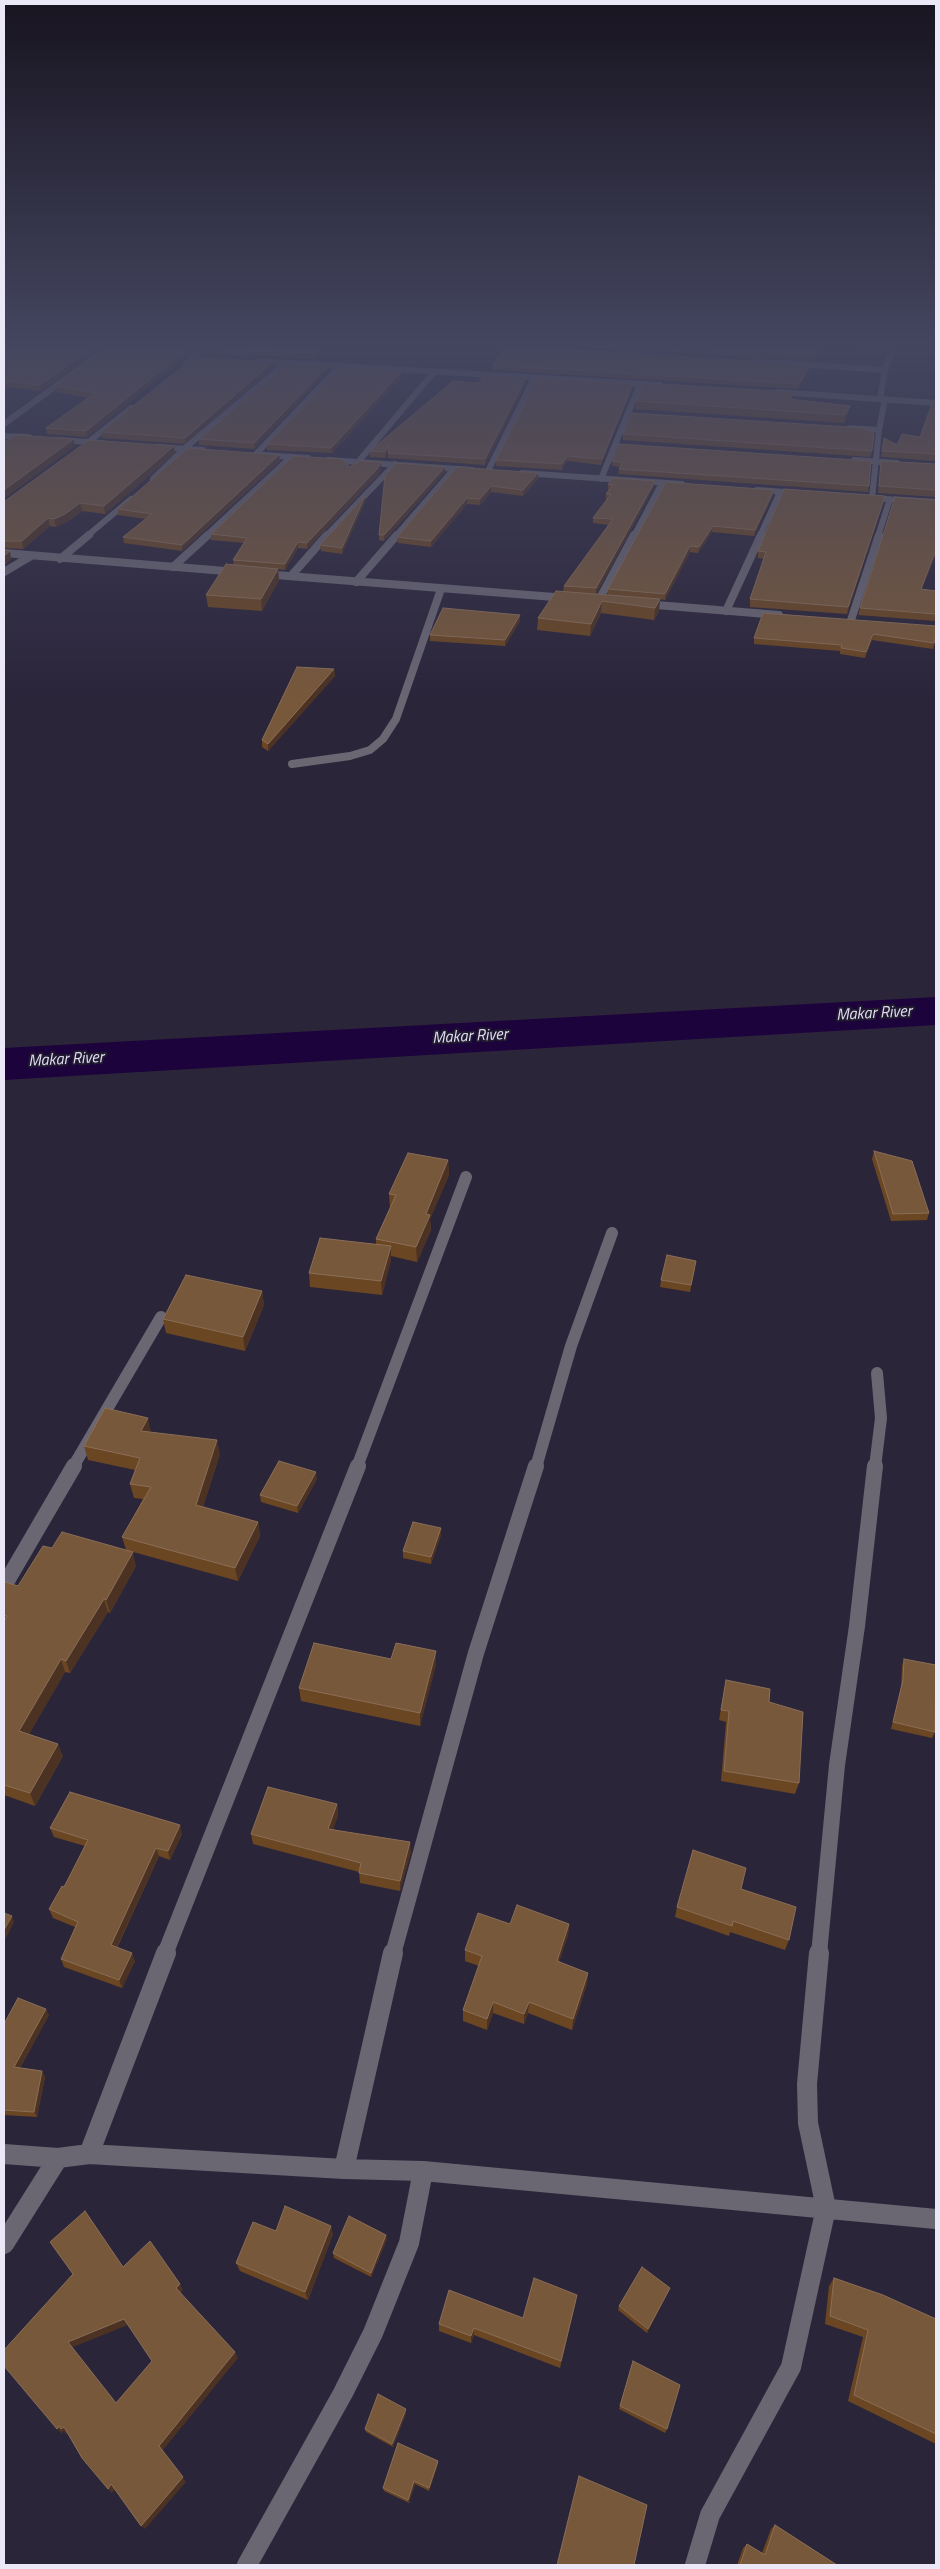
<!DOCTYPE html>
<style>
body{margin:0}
#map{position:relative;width:940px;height:2569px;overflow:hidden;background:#2b253a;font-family:"Titillium Web",sans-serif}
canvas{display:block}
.frame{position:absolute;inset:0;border:5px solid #ebe8f7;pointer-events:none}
</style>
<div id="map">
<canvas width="940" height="2569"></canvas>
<div class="frame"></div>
</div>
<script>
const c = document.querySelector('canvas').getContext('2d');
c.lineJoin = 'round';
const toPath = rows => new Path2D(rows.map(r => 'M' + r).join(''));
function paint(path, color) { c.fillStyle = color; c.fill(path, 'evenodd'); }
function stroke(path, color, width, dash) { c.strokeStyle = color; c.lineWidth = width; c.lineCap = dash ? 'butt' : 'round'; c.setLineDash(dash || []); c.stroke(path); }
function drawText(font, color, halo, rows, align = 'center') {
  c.font = font + ' "Titillium Web",sans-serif'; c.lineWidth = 4; c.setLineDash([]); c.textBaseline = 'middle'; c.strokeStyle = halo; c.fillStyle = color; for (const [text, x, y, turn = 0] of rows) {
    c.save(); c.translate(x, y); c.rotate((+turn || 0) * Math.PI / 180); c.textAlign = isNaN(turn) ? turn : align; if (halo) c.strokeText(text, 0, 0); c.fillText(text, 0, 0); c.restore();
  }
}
paint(toPath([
 [936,997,936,1025,4,1080,4,1048,936,997]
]), '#1d033c');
stroke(toPath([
 [562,350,566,344],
 [4,354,18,344],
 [258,361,660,385],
 [753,361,885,370],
 [184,366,209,344],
 [777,392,936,403],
 [880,399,885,370,895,344],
 [4,424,113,344],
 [849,428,879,430],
 [4,436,29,437],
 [59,440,103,443],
 [86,444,131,408],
 [158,447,203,450],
 [256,454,339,367],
 [263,455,308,458],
 [328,460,472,470],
 [854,460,897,463],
 [358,462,434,372],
 [488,471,534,378],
 [522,473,682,484],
 [153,479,185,448,286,363],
 [601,479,640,384],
 [757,490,799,493],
 [869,498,936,502],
 [872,498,879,430,885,399],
 [87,536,131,499],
 [206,536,291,457],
 [326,536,395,464],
 [396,536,454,469],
 [634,536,662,483],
 [760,536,780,492],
 [878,536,890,499]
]), '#6a6773', 6);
stroke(toPath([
 [4,553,238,572],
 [60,559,89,535],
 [173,567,208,535],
 [4,572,31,556],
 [263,574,567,598],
 [291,576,327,535],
 [356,582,397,535],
 [599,600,634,535],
 [644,604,779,615],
 [726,611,761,535],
 [851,620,879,535],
 [292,764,350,756,370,750,383,739,396,719,441,589]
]), '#6a6773', 8);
stroke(toPath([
 [73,1467,161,1317],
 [357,1467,466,1177],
 [536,1467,571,1346,612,1233],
 [875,1467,881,1418,877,1373]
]), '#6a6773', 12);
stroke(toPath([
 [4,1586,74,1466],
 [165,1954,358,1466],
 [393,1954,476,1653,536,1466],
 [819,1954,837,1765,857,1626,875,1466]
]), '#6a6773', 16);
stroke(toPath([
 [4,2154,58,2158,89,2154,344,2169,423,2171,936,2219],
 [89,2154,166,1953],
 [344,2169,393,1953],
 [4,2244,58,2158],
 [247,2565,343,2393,373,2333,409,2243,423,2171],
 [695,2565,710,2515,791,2367,826,2208,808,2123,807,2084,819,1953]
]), '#6a6773', 20);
paint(toPath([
 [17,344,105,344,41,391,4,387,4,353,6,352],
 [113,344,202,344,87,437,47,434,46,428,89,398,56,392,55,386],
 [209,344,292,344,292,345,320,348,320,353,314,359,206,353,206,347],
 [508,344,700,344,746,349,749,344,824,344,815,361,562,345,560,347,562,349,809,370,798,389,492,370,492,365],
 [853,344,888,344,888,348,860,348],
 [329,365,329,370,254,449,199,445,199,439],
 [274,367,185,444,102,438,101,432],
 [402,371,402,377,332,453,267,450,267,444],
 [526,377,526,383,485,465,388,458,388,452,385,458,370,457,370,451,478,383],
 [632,389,601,465,567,461,562,470,496,466,496,460],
 [636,401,850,406,848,413,844,423,635,409],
 [936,402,936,461,881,457,884,438,897,445,920,437],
 [623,434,872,451,871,457,623,440],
 [174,446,175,453,105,514,82,511,67,522,56,527,50,526,23,549,4,548,4,502],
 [279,455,280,461,182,551,124,543,123,537,146,519,118,515,118,509],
 [612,461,869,486,868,492,618,474,619,469,620,467,612,466],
 [881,461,936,464,936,497,878,493],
 [381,462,381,468,378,475,307,549,298,548,285,570,278,569,279,580,262,611,208,607,206,595,234,565,233,560,244,543,211,540,211,534,350,467],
 [457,467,538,479,523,496,491,492,480,505,467,504,431,547,398,543,397,537],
 [445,472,384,541,379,540,379,535],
 [666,482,773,495,754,536,712,532,698,553,690,552,665,600,660,599,659,611,654,620,601,613,590,636,537,630,538,618,563,591,564,586,609,525,593,523,593,518,607,500,606,500,606,494,609,490,608,490,608,485,654,487,596,594,608,595,608,589],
 [365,496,365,502,342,554,321,551,320,545],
 [883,503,847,614,750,607,750,599,764,559,758,558,758,551],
 [922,589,936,591,936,621,858,615,860,608],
 [520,621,505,646,430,641,430,635],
 [936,626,936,638,933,649,872,640,865,658,840,654,840,651,754,644,754,638],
 [334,669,335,676,268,751,262,747,262,740],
 [874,1151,929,1213,927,1220,891,1221,872,1159],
 [448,1160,449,1175,430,1219,431,1230,417,1262,391,1256,391,1260,382,1295,310,1287,309,1273,376,1244,376,1239,390,1208,389,1194],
 [695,1268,690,1292,660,1287,661,1280],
 [262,1291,264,1305,245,1351,166,1333,163,1319],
 [151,1433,220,1454,203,1507,258,1522,260,1536,238,1581,126,1550,122,1537,143,1499,134,1498,130,1484,135,1470,88,1460,84,1446],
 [317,1479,298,1513,261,1502,260,1495],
 [441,1528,441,1535,431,1564,403,1558,403,1551],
 [52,1548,136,1566,110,1613,108,1612,70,1673,65,1672,29,1734,63,1756,35,1806,4,1795,4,1584,18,1586],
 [436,1651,436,1664,420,1726,301,1701,299,1688],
 [904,1659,935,1732,932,1738,891,1729,901,1687,902,1666],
 [726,1680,769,1702,799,1783,795,1794,721,1781,726,1722,719,1720],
 [337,1804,338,1815,333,1829,411,1852,400,1891,360,1883,359,1872,253,1844,251,1834],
 [50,1828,182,1834,170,1860,159,1856,117,1948,135,1961,122,1988,64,1967,61,1959,75,1927,53,1918,49,1909,64,1887,85,1846,54,1837],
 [741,1889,789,1940,785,1950,730,1932,729,1936,675,1917,677,1907],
 [510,1924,569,1924,568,1935,559,1962,587,1984,572,2030,528,2013,524,2024,493,2013,487,2030,463,2021,463,2010,479,1966,465,1961,465,1950],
 [49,2015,20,2068,42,2071,45,2077,37,2117,4,2115,4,2024],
 [276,2231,333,2234,308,2300,240,2271,236,2263],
 [387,2239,371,2277,334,2258,333,2253],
 [834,2278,936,2319,936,2444,848,2401,863,2337,825,2324,829,2286],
 [668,2292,647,2333,618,2310,619,2306],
 [576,2301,560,2368,474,2335,471,2343,439,2331,439,2324,523,2318],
 [633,2361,667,2429,665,2433,619,2409],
 [406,2413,393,2447,366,2432,365,2429],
 [438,2461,438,2464,429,2491,415,2484,409,2503,384,2491,383,2488],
 [775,2525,837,2565,737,2565,743,2548,747,2544,762,2553,771,2529]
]), '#6b4623');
paint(toPath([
 [4,344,9,344,4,348],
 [96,344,105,344,41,391,40,385],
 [194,344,202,344,87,437,86,431],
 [822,344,824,344,815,361,815,355],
 [320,348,320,353,314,359,313,354],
 [273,362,274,367,185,444,185,438],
 [329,365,329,370,254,449,254,443],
 [810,365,809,370,798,389,799,384],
 [402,371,402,377,332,453,331,448],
 [526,377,526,383,485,465,485,459],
 [633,384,632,389,601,465,602,459],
 [850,406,848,413,844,423,845,415],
 [74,439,75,446,4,499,4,490],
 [389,444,389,450,385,458,385,452],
 [174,446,175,453,105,514,104,506],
 [279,455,280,461,182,551,182,545],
 [568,456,567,461,562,470,562,464],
 [381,462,381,468,378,475,307,549,307,543],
 [445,467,445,472,384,541,384,535],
 [538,473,538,479,523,496,523,490],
 [655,481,654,487,596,594,596,588],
 [491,486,491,492,480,505,480,499],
 [774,490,773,495,754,536,755,530],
 [365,496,365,502,342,554,342,548],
 [885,496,883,503,847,614,848,607],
 [467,498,467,504,431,547,431,541],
 [80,503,82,511,67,522,56,527,54,519],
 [48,518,50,526,23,549,22,541],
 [713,526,712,532,698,553,699,547],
 [298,542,298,548,285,570,285,564],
 [690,546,690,552,665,600,665,594],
 [936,550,936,554,919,596,921,589],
 [10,551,11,559,4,566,4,556],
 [278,569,279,580,262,611,261,599],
 [660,599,659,611,654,620,655,608],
 [602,601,601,613,590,636,591,624],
 [520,615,520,621,505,646,505,640],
 [873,634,872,640,865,658,866,652],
 [334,669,335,676,268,751,268,744],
 [448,1160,449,1175,430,1219,431,1230,417,1262,416,1247,426,1214],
 [391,1246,391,1260,382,1295,381,1281],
 [262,1291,264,1305,245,1351,243,1337],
 [148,1418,151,1432,141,1431],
 [217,1440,220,1454,199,1519,196,1505],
 [316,1472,317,1479,298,1513,297,1506],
 [258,1522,260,1536,238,1581,235,1568],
 [441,1528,441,1535,431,1564,431,1557],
 [133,1552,136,1566,110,1613,106,1600],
 [104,1599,108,1612,70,1673,66,1661],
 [436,1651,436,1664,420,1726,420,1713],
 [61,1659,65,1672,24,1743,19,1731],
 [58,1744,63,1756,35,1806,30,1793],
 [337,1804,338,1815,330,1839,328,1829],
 [180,1825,182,1834,170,1860,168,1851],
 [410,1842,411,1852,400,1891,400,1881],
 [156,1848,159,1856,114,1953,111,1945],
 [12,1916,14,1922,4,1942,4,1930],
 [569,1924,568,1935,556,1972,557,1961],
 [132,1953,135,1961,122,1988,119,1980],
 [588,1973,587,1984,572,2030,573,2019],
 [493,2002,493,2013,487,2030,487,2019],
 [529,2002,528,2013,524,2024,524,2014],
 [46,2009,49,2015,17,2073,14,2067],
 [42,2071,45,2077,37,2117,34,2112],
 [331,2226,333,2234,308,2300,305,2292],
 [386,2235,387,2239,371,2277,371,2273],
 [180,2284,183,2290,179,2294,176,2288],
 [670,2288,668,2292,647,2333,648,2329],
 [124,2319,128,2325,73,2347,68,2342],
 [474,2328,474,2335,471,2343,471,2336],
 [235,2352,238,2358,163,2450,186,2482,145,2529,141,2526,159,2446],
 [406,2409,406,2413,393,2447,392,2444],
 [59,2426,64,2427,69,2432,66,2434,63,2431,62,2434,57,2429],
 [438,2461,438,2464,429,2491,429,2488],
 [414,2481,415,2484,409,2503,408,2500],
 [111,2484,116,2488,112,2493,108,2489]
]), '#4b3223');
const building = toPath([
 [17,344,96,344,40,385,4,381,4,353,6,352,17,344],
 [113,344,194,344,86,431,46,428,95,393,55,386,113,344],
 [209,344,291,344,291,345,320,348,313,354,206,347,209,344],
 [508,344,558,344,562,349,810,365,799,384,492,365,508,344],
 [641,344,700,344,746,349,749,344,822,344,815,355,641,344],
 [194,357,273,362,185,438,101,432,194,357],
 [288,363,329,365,254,443,199,439,288,363],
 [342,366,402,371,331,448,267,444,342,366],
 [485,375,526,377,485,459,388,453,389,444,385,452,370,451,453,381,478,383,485,375],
 [537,378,633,384,602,459,568,456,562,464,496,460,537,378],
 [644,383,794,392,790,399,850,406,845,415,636,401,644,383],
 [933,401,936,402,936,454,882,451,884,438,897,445,902,434,920,437,933,401],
 [632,413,864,428,874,434,872,451,623,434,632,413],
 [16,435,74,439,4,490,4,442,16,435],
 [89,440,174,446,104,506,80,503,65,514,54,519,48,518,22,541,4,541,4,502,5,501,89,440],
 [619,444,871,461,869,486,619,469,623,462,612,461,619,444],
 [188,448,279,455,182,545,123,537,152,514,118,509,188,448],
 [293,456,342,459,350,467,360,461,381,462,377,469,307,543,298,542,285,564,233,560,247,538,211,534,293,456],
 [881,461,936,464,936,490,879,486,881,461],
 [397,463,445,467,384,535,379,535,385,475,397,463],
 [457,467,538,473,523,490,491,486,480,499,467,498,431,541,397,537,457,467],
 [612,478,655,481,596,588,564,586,613,519,593,518,611,494,606,494,613,485,608,485,612,478],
 [666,482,774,490,755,530,713,526,699,547,690,546,665,594,608,589,666,482],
 [784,489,885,496,848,607,750,599,766,552,758,551,784,489],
 [365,496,342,548,320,545,365,496],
 [895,497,936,500,936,550,921,589,936,591,936,614,860,608,895,497],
 [4,550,10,551,4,556,4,550],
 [226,564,278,569,261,599,206,595,226,564],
 [556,591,660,599,655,608,602,601,591,624,538,618,556,591],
 [443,608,520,615,505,640,430,635,443,608],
 [763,613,936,626,936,636,934,643,873,634,866,652,841,648,842,645,754,638,763,613],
 [297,667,334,669,268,744,262,740,297,667],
 [874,1151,912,1161,929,1213,893,1214,874,1151],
 [408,1153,448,1160,426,1214,430,1215,416,1247,376,1239,396,1195,389,1194,408,1153],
 [320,1238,391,1246,381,1281,309,1273,320,1238],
 [667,1255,696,1261,691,1285,661,1280,667,1255],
 [186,1275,262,1291,243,1337,163,1319,186,1275],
 [105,1408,148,1418,141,1431,217,1440,196,1505,258,1522,235,1568,122,1537,151,1487,130,1484,140,1458,84,1446,105,1408],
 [279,1461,316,1472,297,1506,260,1495,279,1461],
 [413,1522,441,1528,431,1557,403,1551,413,1522],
 [62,1532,133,1552,106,1600,104,1599,66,1661,61,1659,19,1731,58,1744,30,1793,4,1785,4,1621,7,1616,4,1615,4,1584,5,1582,18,1586,43,1546,52,1548,62,1532],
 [314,1643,391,1659,396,1643,436,1651,420,1713,299,1688,314,1643],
 [904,1659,936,1665,935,1732,893,1722,903,1680,904,1659],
 [726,1680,770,1689,769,1702,803,1712,799,1783,724,1771,729,1711,721,1710,726,1680],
 [268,1787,337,1804,328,1829,410,1842,400,1881,359,1873,361,1863,251,1834,268,1787],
 [70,1792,180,1825,168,1851,156,1848,111,1945,132,1953,119,1980,61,1959,78,1922,49,1909,62,1886,64,1887,88,1840,50,1828,70,1792],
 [693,1850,746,1868,741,1889,796,1907,789,1940,733,1921,732,1926,677,1907,693,1850],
 [517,1905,569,1924,557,1961,588,1973,573,2019,529,2002,524,2014,493,2002,487,2019,463,2010,482,1956,465,1950,478,1913,510,1924,517,1905],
 [4,1913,12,1916,4,1930,4,1913],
 [18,1998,46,2009,14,2067,42,2071,34,2112,4,2110,4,2024,18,1998],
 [285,2206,331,2226,305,2292,236,2263,253,2222,276,2231,285,2206],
 [85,2211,123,2267,150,2241,180,2284,176,2288,235,2352,159,2446,183,2477,141,2526,111,2484,108,2489,82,2458,64,2427,61,2429,59,2426,57,2429,4,2366,4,2350,73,2274,50,2242,85,2211],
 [124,2319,152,2361,116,2403,68,2342,124,2319],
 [349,2216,386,2235,371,2273,333,2253,349,2216],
 [642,2267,670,2288,648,2329,619,2306,642,2267],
 [534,2278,577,2295,561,2361,474,2328,471,2336,439,2324,449,2290,523,2318,534,2278],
 [834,2278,883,2295,936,2319,936,2434,854,2395,868,2330,830,2316,834,2278],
 [633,2361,680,2385,667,2429,620,2406,633,2361],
 [378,2394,406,2409,392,2444,365,2429,378,2394],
 [398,2443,438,2461,429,2488,414,2481,408,2500,383,2488,398,2443],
 [579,2476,647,2505,634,2565,557,2565,579,2476],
 [775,2525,837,2565,740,2565,747,2544,765,2555,775,2525]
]);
paint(building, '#78583a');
stroke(building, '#8a6e57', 1);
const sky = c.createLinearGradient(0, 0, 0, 704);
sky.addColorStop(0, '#181420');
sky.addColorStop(0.49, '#444660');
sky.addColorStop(1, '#44466000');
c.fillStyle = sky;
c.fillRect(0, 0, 940, 704);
drawText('italic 16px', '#e4def5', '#211b30', [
 ["Makar River",874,1014,-3],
 ["Makar River",470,1037,-3],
 ["Makar River",66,1060,-3]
]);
</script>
